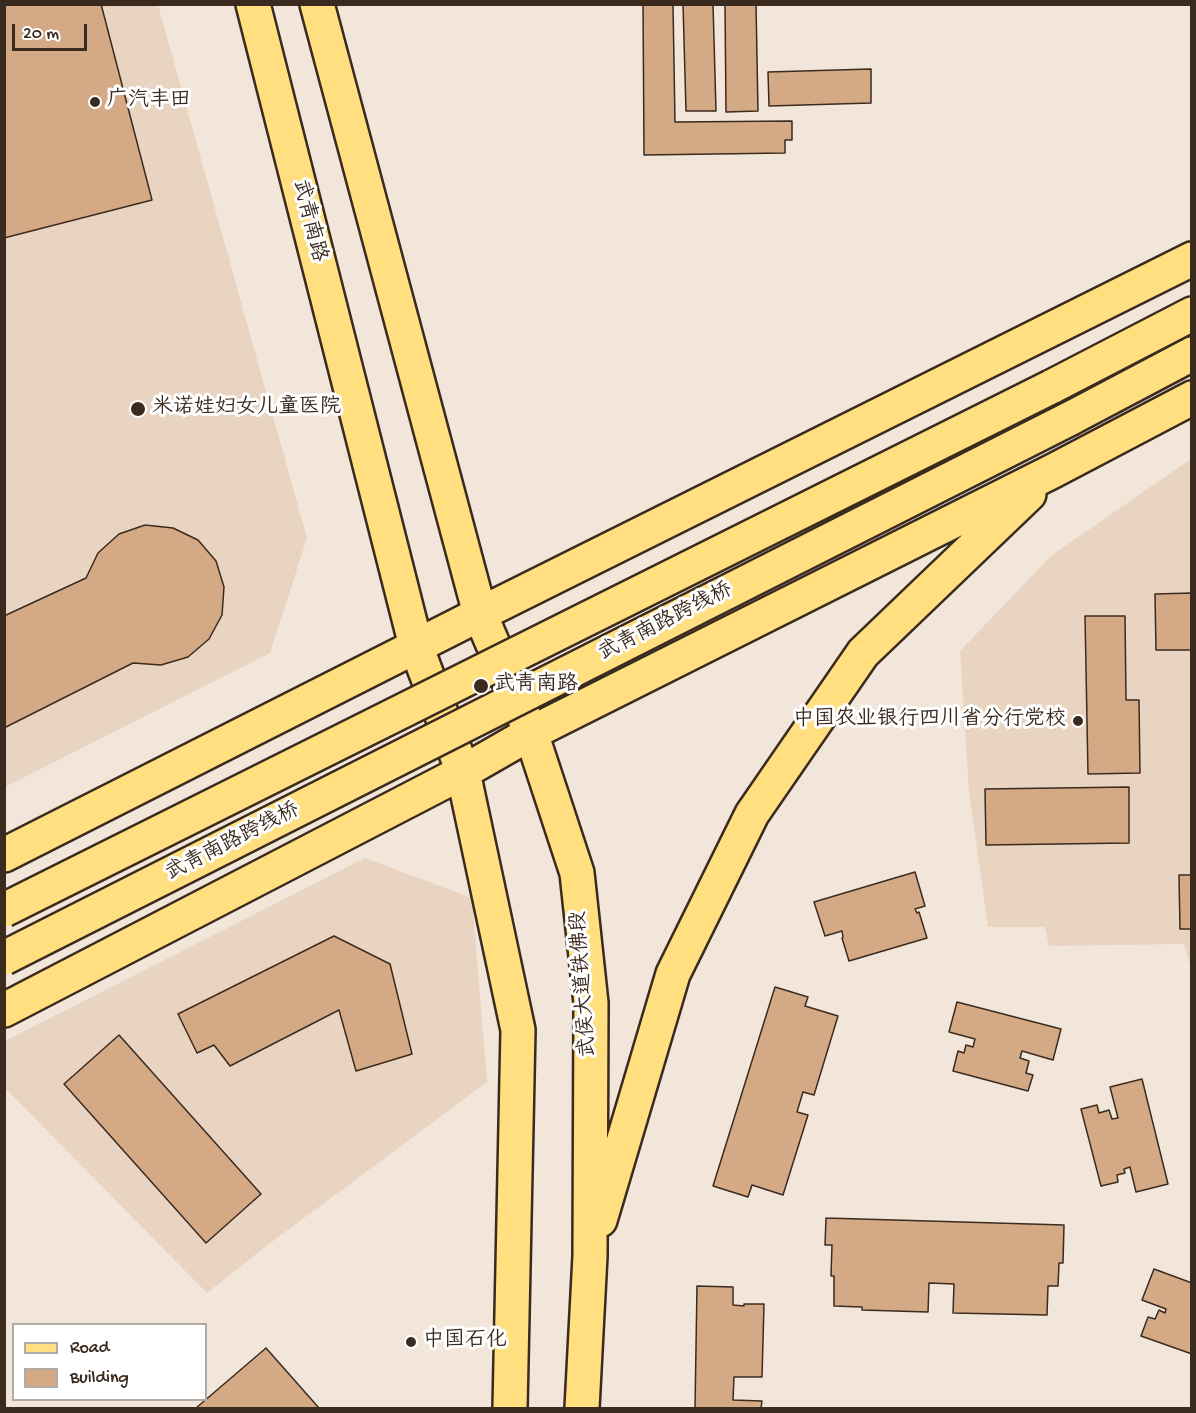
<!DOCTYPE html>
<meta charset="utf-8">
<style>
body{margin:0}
#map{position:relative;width:1196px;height:1413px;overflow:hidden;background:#f2e6db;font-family:"Gochi Hand",sans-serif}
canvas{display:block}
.frame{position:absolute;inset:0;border:6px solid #3b2a1e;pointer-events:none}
.legend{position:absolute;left:12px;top:1323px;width:195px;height:78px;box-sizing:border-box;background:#fff;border:2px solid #b1aaa5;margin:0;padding:8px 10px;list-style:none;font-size:18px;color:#3b2a1e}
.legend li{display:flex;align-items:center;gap:12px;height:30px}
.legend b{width:30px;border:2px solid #b1aaa5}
.scale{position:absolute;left:12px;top:24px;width:75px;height:27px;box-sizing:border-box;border:3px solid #3b2a1e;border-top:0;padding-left:8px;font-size:18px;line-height:21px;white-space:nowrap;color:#3b2a1e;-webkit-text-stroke:4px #fff;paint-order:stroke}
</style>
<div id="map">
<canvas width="1196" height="1413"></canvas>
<div class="frame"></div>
<ul class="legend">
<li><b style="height:8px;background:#ffdf80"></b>Road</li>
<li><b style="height:16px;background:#d4aa86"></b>Building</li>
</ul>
<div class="scale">20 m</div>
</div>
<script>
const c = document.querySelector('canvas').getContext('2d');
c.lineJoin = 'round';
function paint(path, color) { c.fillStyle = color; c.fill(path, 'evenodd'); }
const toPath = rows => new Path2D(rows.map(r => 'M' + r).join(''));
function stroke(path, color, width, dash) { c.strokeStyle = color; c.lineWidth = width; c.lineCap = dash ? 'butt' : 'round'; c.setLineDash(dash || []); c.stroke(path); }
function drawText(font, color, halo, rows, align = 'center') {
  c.font = font + ' "Gochi Hand","LXGW WenKai TC",sans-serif'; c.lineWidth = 6; c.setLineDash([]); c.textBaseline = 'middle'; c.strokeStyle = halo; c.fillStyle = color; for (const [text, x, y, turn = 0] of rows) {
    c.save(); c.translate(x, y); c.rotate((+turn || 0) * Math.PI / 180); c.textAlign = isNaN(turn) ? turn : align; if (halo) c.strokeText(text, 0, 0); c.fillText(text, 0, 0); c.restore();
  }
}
paint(toPath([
 [5,5,158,5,307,538,270,653,5,787],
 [1191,459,1191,969,1184,944,1049,946,1045,927,988,927,969,792,960,651,1052,555],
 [365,858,472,898,487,1082,265,1247,207,1293,5,1088,5,1041]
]), '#e9d4c2');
const building = toPath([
 [4,4,101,4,152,200,4,238,4,4],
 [643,4,673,4,675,122,792,121,792,140,785,140,785,153,644,155,643,4],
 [683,4,713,4,716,111,686,111,683,4],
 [725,4,756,4,758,111,726,112,725,4],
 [871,69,871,103,769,106,768,72,871,69],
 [145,525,173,528,198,540,216,561,224,587,222,615,209,639,188,657,161,665,133,663,4,728,4,616,86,578,98,553,119,534,145,525],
 [1192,593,1192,650,1156,650,1155,594,1192,593],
 [1085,616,1125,616,1126,700,1139,700,1140,773,1088,774,1085,616],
 [1129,787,1129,843,986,845,985,789,1129,787],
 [915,872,925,906,915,909,917,913,919,912,927,938,849,961,842,938,843,937,842,931,825,936,814,902,915,872],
 [1179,875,1192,875,1192,929,1180,929,1179,875],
 [334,936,390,964,412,1054,356,1071,339,1010,230,1066,214,1045,197,1053,178,1014,334,936],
 [775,987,808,997,805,1006,838,1016,814,1095,803,1092,797,1112,808,1115,783,1195,752,1185,748,1197,713,1186,775,987],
 [957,1002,1061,1029,1053,1060,1022,1051,1020,1058,1029,1061,1026,1073,1033,1075,1028,1091,953,1071,958,1051,964,1053,966,1045,973,1047,975,1039,949,1032,957,1002],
 [119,1035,261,1194,206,1243,64,1084,119,1035],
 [1142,1079,1168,1184,1136,1192,1130,1167,1124,1169,1125,1173,1117,1175,1118,1182,1101,1186,1081,1109,1097,1105,1099,1113,1109,1110,1112,1119,1118,1118,1110,1087,1142,1079],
 [826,1218,1064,1225,1063,1263,1059,1263,1058,1286,1048,1286,1047,1315,953,1313,954,1284,929,1283,928,1312,862,1310,862,1307,834,1306,834,1276,831,1276,832,1245,825,1245,826,1218],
 [1154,1269,1192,1283,1192,1354,1141,1336,1148,1317,1155,1319,1159,1310,1165,1313,1166,1309,1142,1300,1154,1269],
 [697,1286,733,1287,733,1305,744,1306,744,1304,764,1304,762,1377,734,1377,733,1400,762,1401,761,1408,695,1408,697,1286],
 [266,1348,319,1408,196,1408,266,1348]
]);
paint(building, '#d4aa86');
stroke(building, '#3b2a1e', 1.5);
const primary = toPath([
 [253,4,416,646,463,772,518,1030,510,1408],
 [317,4,480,614,531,733,577,873,591,1003,590,1256,582,1408],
 [1051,387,1192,314],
 [1071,418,1192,354],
 [4,855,480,614,1192,259],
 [4,1010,463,772,531,733,1053,471,1192,398],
 [600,1220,673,974,752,814,863,653,1029,494]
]);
stroke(primary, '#3b2a1e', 38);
stroke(primary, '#ffdf80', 33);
const primaryBridge = toPath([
 [4,910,1051,387],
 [4,958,1071,418]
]);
stroke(primaryBridge, '#3b2a1e', 38, []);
stroke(primaryBridge, '#ffdf80', 33);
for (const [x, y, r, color] of [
 [95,102,6,"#3b2a1e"],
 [138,409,8,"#3b2a1e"],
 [481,686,8,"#3b2a1e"],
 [1078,721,6,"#3b2a1e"],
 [411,1342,6,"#3b2a1e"]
]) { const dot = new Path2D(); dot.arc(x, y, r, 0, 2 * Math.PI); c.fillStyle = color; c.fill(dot); stroke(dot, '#fff', 2); }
drawText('21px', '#3b2a1e', '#fff', [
 ["广汽丰田",107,102],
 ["米诺娃妇女儿童医院",152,409],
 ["武青南路",494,686],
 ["中国农业银行四川省分行党校",1066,721,"right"],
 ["中国石化",423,1342]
], 'left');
drawText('21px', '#3b2a1e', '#fff', [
 ["武青南路",308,221,76],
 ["武青南路跨线桥",666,623,-27],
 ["武青南路跨线桥",233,843,-27],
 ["武侯大道铁佛段",585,984,-94]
]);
</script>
